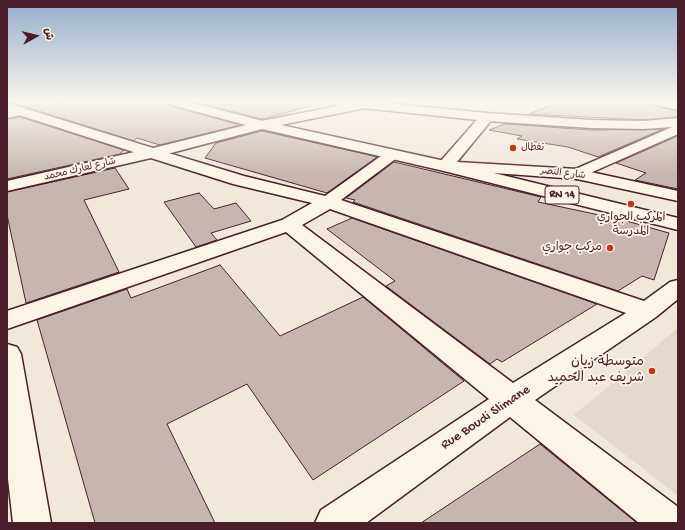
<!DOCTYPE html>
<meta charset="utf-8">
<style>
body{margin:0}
#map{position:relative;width:685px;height:530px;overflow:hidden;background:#f1e8da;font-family:"Gochi Hand","Playpen Sans Arabic",sans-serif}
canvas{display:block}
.frame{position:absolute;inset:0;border:8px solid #4a1f2b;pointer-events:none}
.north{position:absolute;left:16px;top:16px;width:40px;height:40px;-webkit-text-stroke:3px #fcf5e5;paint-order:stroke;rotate:82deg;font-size:11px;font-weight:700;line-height:16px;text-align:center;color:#4a1f2b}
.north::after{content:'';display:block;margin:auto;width:14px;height:18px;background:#4a1f2b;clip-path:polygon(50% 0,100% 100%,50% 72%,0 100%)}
</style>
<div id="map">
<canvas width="685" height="530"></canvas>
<div class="frame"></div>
<div class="north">ش</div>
</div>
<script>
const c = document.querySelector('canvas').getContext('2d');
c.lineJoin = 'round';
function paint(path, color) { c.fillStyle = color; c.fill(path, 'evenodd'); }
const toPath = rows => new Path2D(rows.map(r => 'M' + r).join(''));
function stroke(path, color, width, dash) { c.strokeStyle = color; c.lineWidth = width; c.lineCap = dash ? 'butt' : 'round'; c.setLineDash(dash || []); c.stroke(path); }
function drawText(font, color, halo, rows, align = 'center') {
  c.font = font + ' "Gochi Hand","Playpen Sans Arabic",sans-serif'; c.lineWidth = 3.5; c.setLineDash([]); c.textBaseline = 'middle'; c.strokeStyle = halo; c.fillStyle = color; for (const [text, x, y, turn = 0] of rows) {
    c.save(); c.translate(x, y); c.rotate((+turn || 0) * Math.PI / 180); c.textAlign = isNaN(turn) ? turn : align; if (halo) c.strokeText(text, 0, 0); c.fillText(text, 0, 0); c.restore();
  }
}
paint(toPath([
 [678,328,678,496,574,415]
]), '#e4d9cd');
const building = toPath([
 [7,101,54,101,62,103,69,101,165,101,168,105,240,125,160,145,137,138,134,141,7,101],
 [190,101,310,101,311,106,262,119,190,101],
 [562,101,646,101,652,105,678,111,678,117,644,120,529,114,562,101],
 [20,117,124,150,120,154,7,179,7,119,20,117],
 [505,124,591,130,663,129,598,157,568,147,517,139,522,136,489,130,505,124],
 [262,131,365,154,377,157,327,193,205,158,216,143,262,131],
 [678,136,678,189,635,180,646,173,616,163,678,136],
 [394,162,541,197,538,202,623,220,669,233,654,280,642,276,618,291,353,202,355,200,346,198,394,162],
 [115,168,129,189,84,200,119,272,26,303,7,215,7,192,115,168],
 [199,193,214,209,236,203,251,221,211,233,217,240,196,247,164,202,199,193],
 [352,218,597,304,502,362,497,359,490,364,386,286,395,281,327,229,352,218],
 [220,265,280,336,363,297,464,381,313,480,247,384,167,424,215,523,95,523,37,320,127,289,131,298,220,265],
 [540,444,637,523,421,523,540,444]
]);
paint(building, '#c7b6af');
stroke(building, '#4a1f2b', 1);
const minor = toPath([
 [363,101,399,101,393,105,365,108,261,129,256,128,254,125,256,122,261,121,363,101],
 [650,101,678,102,678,110,652,104,650,101],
 [21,107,25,108,27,111,25,114,7,118,7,110,21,107],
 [487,113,494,117,457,162,577,169,678,191,678,201,577,179,439,169,437,166,439,163,482,114,487,113],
 [152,148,244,176,325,196,388,151,398,151,401,154,398,157,341,200,644,301,670,282,678,280,678,299,656,317,535,400,678,507,678,523,639,523,510,417,366,523,315,523,321,510,489,399,286,232,7,329,7,311,282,220,312,203,233,184,151,158,7,191,7,181,152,148],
 [330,209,626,313,513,383,302,225,330,209],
 [7,344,17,347,21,354,51,523,13,523,7,470,7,344]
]);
const major = toPath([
 [166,101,185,101,263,121,445,161,678,218,678,230,444,171,262,129,152,158,7,111,7,103,153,148,246,125,168,104,166,101],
 [328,101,366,101,487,113,591,120,644,121,678,118,678,134,577,179,571,177,569,174,571,171,672,127,644,129,591,128,487,121,334,105,328,101]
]);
stroke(minor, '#4a1f2b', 3);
stroke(major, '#4a1f2b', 3);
paint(minor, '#fcf5e5');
paint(major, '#fcf5e5');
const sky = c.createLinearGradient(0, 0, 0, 175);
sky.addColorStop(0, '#94acca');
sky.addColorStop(0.58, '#f9f5ee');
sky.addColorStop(1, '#f9f5ee00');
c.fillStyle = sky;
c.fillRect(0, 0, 685, 175);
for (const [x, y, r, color] of [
 [513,148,4,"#c8321e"],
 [631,204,4,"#c8321e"],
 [610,248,4,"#c8321e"],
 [652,371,4,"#c8321e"]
]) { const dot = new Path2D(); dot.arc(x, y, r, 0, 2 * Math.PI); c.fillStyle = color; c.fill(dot); stroke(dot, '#fcf5e5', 1.5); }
drawText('10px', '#4a1f2b', '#fcf5e5', [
 ["نفطال",521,148]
], 'left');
drawText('10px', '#4a1f2b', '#fcf5e5', [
 ["شارع لعارك محمد",80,170,-13],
 ["شارع النصر",563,174,7]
]);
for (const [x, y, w] of [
 [562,195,34]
]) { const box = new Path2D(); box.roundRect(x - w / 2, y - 9, w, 18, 3); c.fillStyle = '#fcf5e5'; c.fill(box); stroke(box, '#4a1f2b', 1); }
drawText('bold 11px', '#4a1f2b', null, [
 ["RN 14",562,195]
]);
drawText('12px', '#4a1f2b', '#fcf5e5', [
 ["المركب الجواري",631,218],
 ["المدرسة",631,232],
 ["مركب جواري",602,248,"right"]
]);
drawText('14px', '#4a1f2b', '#fcf5e5', [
 ["متوسطة زيان",644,363],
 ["شريف عبد الحميد",644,379]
], 'right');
drawText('14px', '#4a1f2b', '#fcf5e5', [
 ["Rue Boudi Slimane",486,418,-34]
]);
</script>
